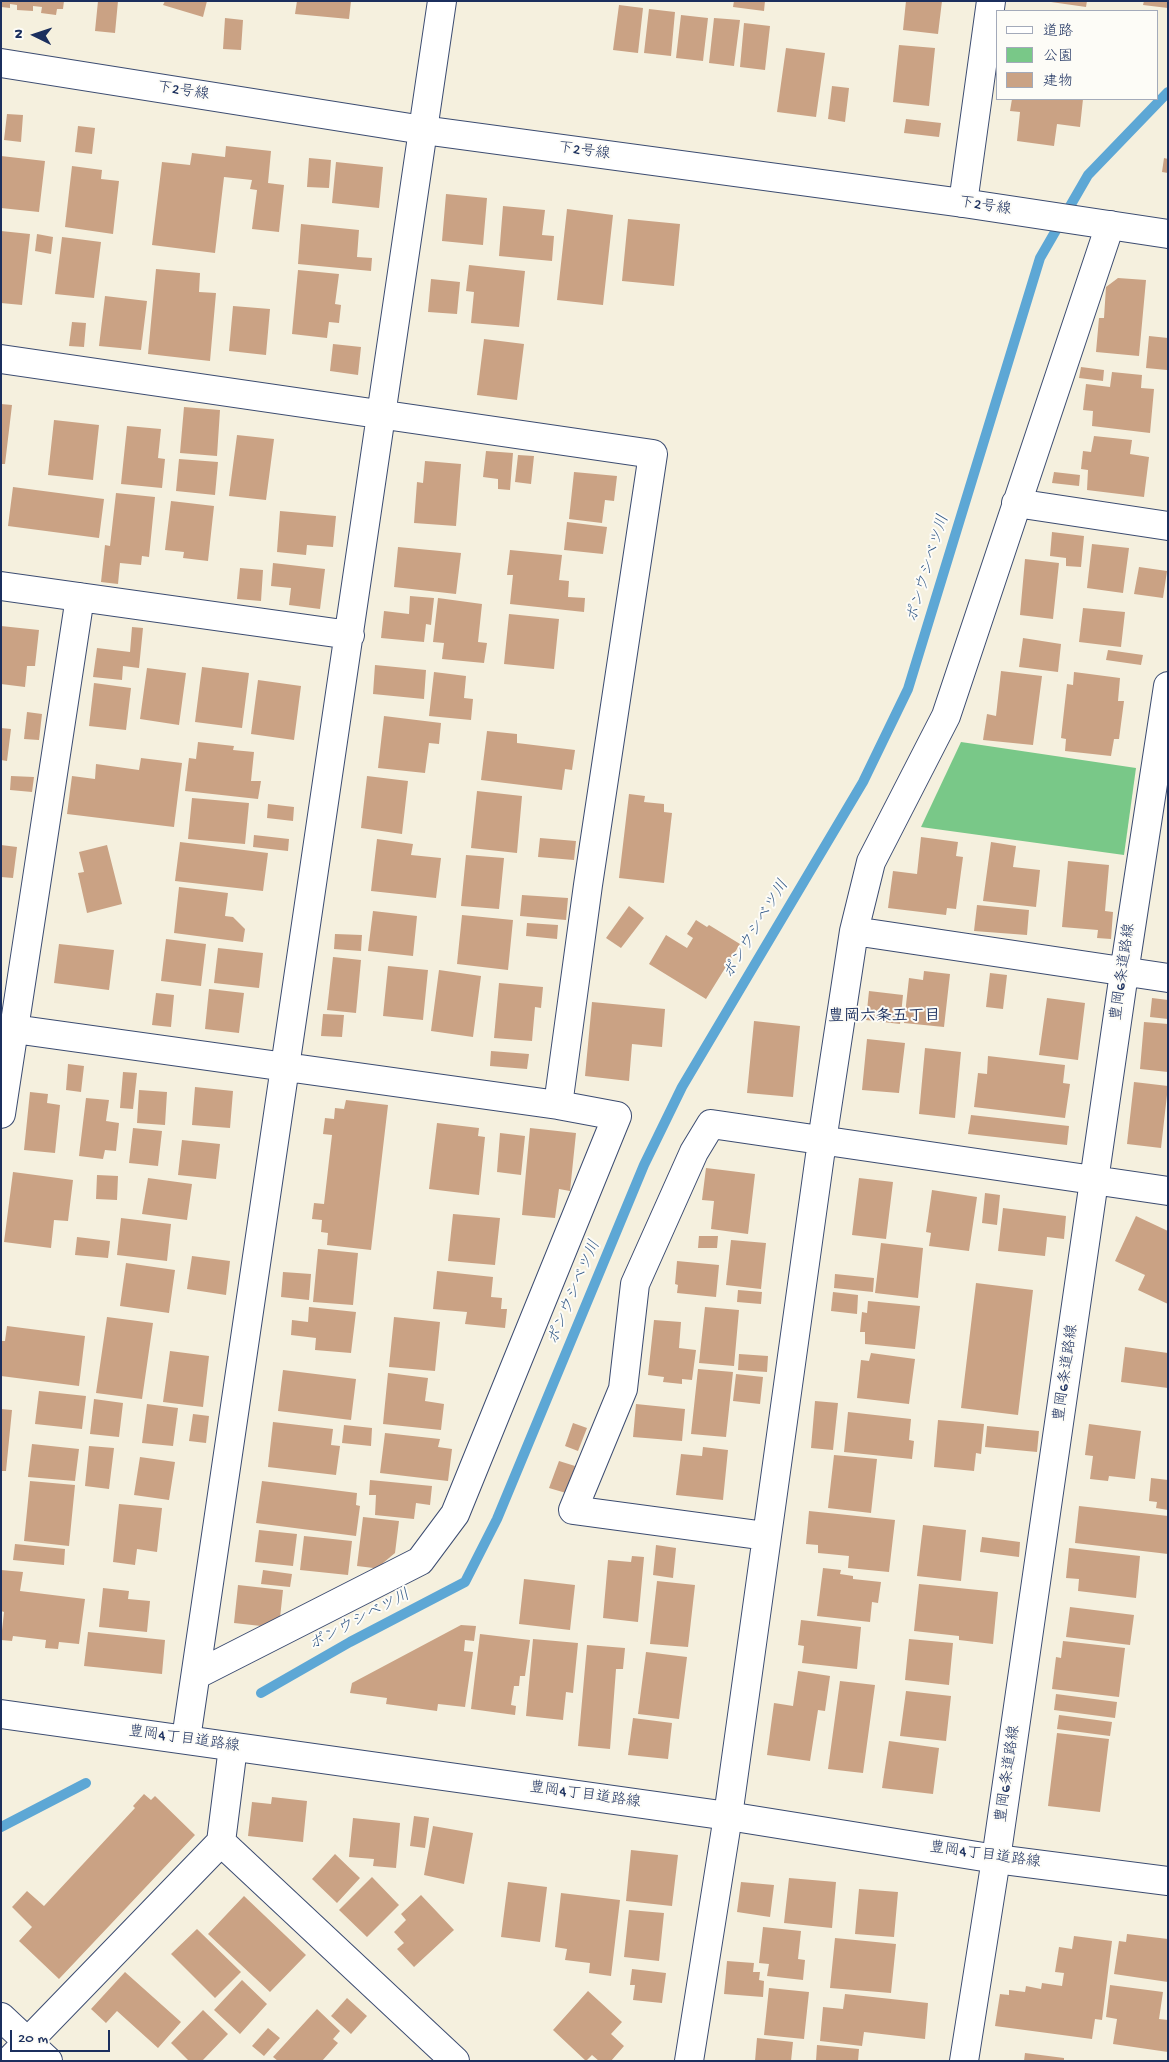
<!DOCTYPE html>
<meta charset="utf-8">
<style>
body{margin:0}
#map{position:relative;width:1169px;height:2062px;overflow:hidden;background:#f5f0de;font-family:"Gochi Hand","Klee One",sans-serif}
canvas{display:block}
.frame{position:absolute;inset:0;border:2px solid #1b2f5e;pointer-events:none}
.legend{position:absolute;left:996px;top:10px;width:162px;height:90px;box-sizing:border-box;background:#fdfcf7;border:1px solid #a3aaba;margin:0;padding:6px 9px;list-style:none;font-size:15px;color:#1b2f5e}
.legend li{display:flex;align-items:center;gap:10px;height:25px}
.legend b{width:25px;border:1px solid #a3aaba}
.north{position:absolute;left:10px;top:10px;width:50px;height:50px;-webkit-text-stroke:4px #fdfcf7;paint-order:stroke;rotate:274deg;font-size:14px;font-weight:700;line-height:20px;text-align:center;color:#1b2f5e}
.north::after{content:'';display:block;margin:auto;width:18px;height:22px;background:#1b2f5e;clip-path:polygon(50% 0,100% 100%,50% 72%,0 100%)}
.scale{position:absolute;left:10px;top:2030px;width:100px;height:22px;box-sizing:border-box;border:2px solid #1b2f5e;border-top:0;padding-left:6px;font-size:15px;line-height:18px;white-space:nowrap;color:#1b2f5e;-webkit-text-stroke:4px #fdfcf7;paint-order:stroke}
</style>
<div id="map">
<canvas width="1169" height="2062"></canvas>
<div class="frame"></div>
<ul class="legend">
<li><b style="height:6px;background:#fff"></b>道路</li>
<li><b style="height:14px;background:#79c888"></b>公園</li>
<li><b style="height:14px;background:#caa284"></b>建物</li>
</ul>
<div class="north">N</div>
<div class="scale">20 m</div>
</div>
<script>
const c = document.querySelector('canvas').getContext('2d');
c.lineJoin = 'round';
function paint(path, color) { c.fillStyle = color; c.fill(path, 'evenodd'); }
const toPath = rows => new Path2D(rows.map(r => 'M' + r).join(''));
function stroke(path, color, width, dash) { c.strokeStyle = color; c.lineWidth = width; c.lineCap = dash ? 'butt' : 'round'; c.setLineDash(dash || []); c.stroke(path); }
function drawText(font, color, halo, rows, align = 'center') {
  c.font = font + ' "Gochi Hand","Klee One",sans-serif'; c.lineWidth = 4; c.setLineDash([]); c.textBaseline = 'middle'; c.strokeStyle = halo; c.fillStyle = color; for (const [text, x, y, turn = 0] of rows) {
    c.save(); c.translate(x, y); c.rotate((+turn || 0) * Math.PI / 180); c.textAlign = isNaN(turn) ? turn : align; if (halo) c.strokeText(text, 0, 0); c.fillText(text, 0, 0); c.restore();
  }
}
paint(toPath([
 [961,742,1136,768,1124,855,921,827]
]), '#79c888');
stroke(toPath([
 [261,1693,350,1642,465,1582,497,1519,644,1165,682,1087,863,782,908,689,1040,258,1088,175,1168,92],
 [1,1827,86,1783]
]), '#5da7d5', 10);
paint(toPath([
 [1,1,64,1,63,9,57,9,56,15,41,13,42,7,33,6,33,11,17,10,17,5,10,4,10,8,1,7],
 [98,1,118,1,115,33,95,31],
 [165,1,207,1,203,17,163,5],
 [297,1,351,1,349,19,295,14],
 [734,1,765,1,764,11,733,7],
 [906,1,942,1,938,34,903,30],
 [1044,1,1087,1,1086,7],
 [1144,1,1168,1,1168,8,1143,5],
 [619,5,643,8,638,53,613,50],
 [649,9,675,12,671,56,644,53],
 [681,15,708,18,703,61,676,58],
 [225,18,243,20,241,50,223,49],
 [714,18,740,20,734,66,709,63],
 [744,23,770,26,765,70,740,67],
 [899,45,935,48,929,106,893,102],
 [786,48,825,53,816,117,777,112],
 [832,86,849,88,845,122,828,119],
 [1012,99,1083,99,1080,127,1057,124,1054,146,1017,141,1020,112,1010,111],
 [7,114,23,115,21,142,4,140],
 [906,119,941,123,939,137,904,133],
 [78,126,95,128,92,154,75,152],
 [226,146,271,151,268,183,284,185,279,232,252,229,257,190,250,189,252,180,224,177,215,253,152,245,162,162,190,165,192,153,225,157],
 [1,156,45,161,39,212,1,208],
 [309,158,331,160,329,188,307,187],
 [1164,158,1168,159,1168,173,1162,172],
 [336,162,383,167,379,208,332,203],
 [72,166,102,170,101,179,119,181,113,234,65,227],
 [446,194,487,198,483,245,442,241],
 [503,206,545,210,542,235,554,236,552,261,499,256],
 [567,209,613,215,603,305,557,300],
 [628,219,680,224,674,286,622,281],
 [301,224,359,230,357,257,372,258,371,271,298,264],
 [1,231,30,234,22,305,1,303],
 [37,234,53,237,51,254,35,251],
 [62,237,101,242,94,298,55,294],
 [469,265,525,271,519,327,471,323,474,292,466,291],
 [156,269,200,273,199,292,216,293,210,361,148,354],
 [298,270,339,274,335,304,341,305,339,323,329,322,327,338,292,334],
 [1118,278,1146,280,1139,356,1096,352,1099,318,1104,318,1106,287],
 [431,279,460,282,457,314,428,312],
 [105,296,147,301,141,350,99,346],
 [233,306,270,309,266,355,229,351],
 [72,322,86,323,84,347,69,346],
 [1149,336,1168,338,1167,370,1146,368],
 [484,339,524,344,517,400,477,395],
 [333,344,361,347,358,375,330,371],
 [1081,367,1104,370,1103,381,1079,378],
 [1112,372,1142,375,1141,388,1154,389,1150,433,1092,426,1093,411,1083,410,1086,384,1110,387],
 [1,404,12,405,5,464,1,464],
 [184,407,220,410,217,456,180,453],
 [54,420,99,425,93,480,48,475],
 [127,426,161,429,158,458,165,459,162,488,121,484],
 [237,435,274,439,266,500,229,496],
 [1094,436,1132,440,1130,454,1149,457,1144,497,1087,490,1088,470,1081,469,1083,451,1091,452],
 [486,451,513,453,510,490,498,489,498,479,483,477],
 [518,455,534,456,531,484,515,482],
 [179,459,218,462,215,495,176,491],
 [425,461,461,464,456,526,414,523,417,482,423,483],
 [574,472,617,476,614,501,605,500,602,523,569,519],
 [1054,472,1080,475,1079,486,1052,483],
 [13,487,104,499,99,538,8,526],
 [116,493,155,497,149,557,142,556,141,565,120,563,118,584,101,582,105,545,110,546],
 [171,501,214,506,208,561,183,558,184,552,165,550],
 [280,511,336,516,333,547,307,545,306,555,277,552],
 [567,522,607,527,603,554,564,550],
 [1052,532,1084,536,1081,567,1066,566,1066,558,1050,556],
 [1092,544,1129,548,1123,593,1087,588],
 [398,547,461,553,456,594,394,587],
 [510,550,562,555,559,580,569,581,568,597,585,598,584,612,510,604,513,575,507,575],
 [1025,559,1059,563,1053,619,1020,615],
 [273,563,325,569,320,609,289,605,291,588,271,586],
 [1139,567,1167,571,1163,598,1134,594],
 [240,568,263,570,261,601,237,599],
 [410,596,434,598,431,625,426,624,424,642,381,638,384,611,409,614],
 [438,598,482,604,478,642,487,643,484,663,442,659,444,643,433,642],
 [1083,608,1125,612,1121,647,1079,642],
 [509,614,559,619,554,669,504,664],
 [1,626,39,630,35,666,27,666,25,687,1,684],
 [132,627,143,628,139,668,123,666,122,680,93,677,97,648,130,652],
 [1023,638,1061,644,1058,672,1019,667],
 [1108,650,1143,655,1141,665,1106,660],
 [375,665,426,670,424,699,373,694],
 [202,667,249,673,242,728,195,722],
 [147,668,186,673,179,725,140,719],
 [1001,671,1042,676,1033,745,983,740,987,714,996,716],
 [434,672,466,676,464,698,473,699,471,720,429,716],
 [1074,672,1120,678,1118,701,1124,701,1119,739,1114,739,1111,756,1065,751,1066,739,1061,738,1067,684,1073,685],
 [258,680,301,686,294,740,251,734],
 [94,683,131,688,126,730,89,726],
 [27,712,42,714,39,740,24,739],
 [384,716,441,723,439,744,429,743,425,773,378,768],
 [1,728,11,729,7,761,1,760],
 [487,731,517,734,517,743,575,750,572,770,565,769,562,790,481,780],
 [198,742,234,746,233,750,254,752,251,781,261,781,258,799,185,791,189,758,196,759],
 [141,758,182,763,174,827,67,814,72,776,95,779,96,764,139,770],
 [11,776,34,777,32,792,10,790],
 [367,776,408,781,402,834,361,828],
 [477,791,522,796,517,853,471,848],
 [629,794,645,796,644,802,664,804,664,812,672,813,664,883,619,878],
 [192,798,249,803,245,844,188,839],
 [268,804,294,807,293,821,267,818],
 [254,835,289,839,288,851,253,847],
 [921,837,958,842,956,856,963,857,956,909,947,908,946,915,888,908,893,871,917,874],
 [540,838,576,841,574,860,538,857],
 [377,839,413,844,411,855,441,858,436,898,371,891],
 [180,842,268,853,263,891,175,881],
 [991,842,1016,846,1013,867,1040,870,1036,907,983,901],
 [1,845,17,847,13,878,1,877],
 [107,845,122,904,87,913,78,873,84,872,79,852],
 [466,855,504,858,499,909,461,906],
 [1068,861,1109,865,1105,911,1113,912,1111,939,1097,938,1098,930,1062,927],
 [179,887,228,893,225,916,233,917,245,929,243,942,174,933],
 [522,895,568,898,566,920,520,916],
 [977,905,1029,910,1027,935,974,931],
 [629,906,644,918,621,948,606,938],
 [373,911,417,916,413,956,368,951],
 [462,915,513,920,508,970,457,964],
 [696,920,707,927,709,925,740,944,706,999,649,964,666,935,687,948,693,938,687,934],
 [527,923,558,925,557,939,526,936],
 [335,934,362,935,361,951,334,949],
 [166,939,206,944,201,986,161,981],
 [59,944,114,950,109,990,54,983],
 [218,948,263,953,259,988,214,983],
 [333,957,361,960,356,1013,327,1010],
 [388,966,428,970,423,1020,383,1016],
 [439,970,481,976,473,1037,431,1031],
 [924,971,950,974,944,1027,904,1023,909,978,923,980],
 [990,973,1007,975,1003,1009,986,1007],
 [499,983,543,987,541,1008,535,1007,532,1041,494,1038],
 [209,989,244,993,239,1033,205,1029],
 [869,991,903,995,900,1024,866,1020],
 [156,993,174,995,171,1027,152,1025],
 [1047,998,1085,1003,1078,1060,1039,1055],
 [1152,998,1168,1000,1168,1019,1150,1017],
 [592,1002,665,1009,662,1047,632,1044,629,1081,585,1076],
 [323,1014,344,1015,342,1037,321,1036],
 [754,1021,800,1026,793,1097,747,1093],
 [1144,1022,1168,1024,1168,1072,1140,1069],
 [867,1039,905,1043,899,1093,862,1090],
 [925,1048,961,1052,955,1118,919,1114],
 [491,1051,529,1054,527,1069,490,1066],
 [988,1056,1065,1065,1063,1083,1070,1084,1065,1118,974,1107,978,1073,987,1074],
 [68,1064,84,1066,81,1092,66,1090],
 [123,1072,137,1073,133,1109,120,1108],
 [1134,1082,1168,1086,1161,1148,1127,1144],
 [195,1087,233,1091,230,1128,192,1125],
 [139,1090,167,1092,165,1125,137,1123],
 [30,1092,48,1094,47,1103,60,1105,55,1153,24,1150],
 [86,1098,109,1100,106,1121,119,1123,116,1151,105,1150,103,1159,79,1156],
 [346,1100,388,1105,371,1250,327,1245,328,1233,321,1232,322,1220,312,1219,314,1203,324,1204,332,1135,323,1134,325,1118,334,1119,335,1108,344,1109],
 [971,1115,1069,1126,1067,1145,968,1134],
 [437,1123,479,1128,478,1136,485,1137,479,1195,429,1189],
 [133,1128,162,1131,158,1166,129,1163],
 [530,1128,576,1133,570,1191,559,1189,555,1218,522,1215],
 [500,1133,525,1136,521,1175,497,1172],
 [182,1140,220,1144,216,1179,178,1175],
 [706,1168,755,1174,748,1234,711,1229,714,1201,702,1200],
 [13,1172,73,1180,68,1221,54,1220,51,1248,4,1242],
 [97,1175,118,1176,117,1200,96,1199],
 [148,1178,192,1184,187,1220,142,1214],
 [859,1178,893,1182,886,1239,852,1235],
 [932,1190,977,1197,969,1251,929,1246,931,1233,926,1232],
 [985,1193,1000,1195,997,1225,982,1223],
 [1003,1208,1066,1216,1064,1239,1047,1237,1045,1256,998,1251],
 [453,1214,500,1218,495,1265,448,1261],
 [1136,1216,1168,1231,1168,1304,1138,1290,1145,1275,1115,1261],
 [121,1218,171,1224,167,1261,117,1255],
 [699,1236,718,1236,717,1248,698,1248],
 [77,1237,110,1241,108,1258,75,1255],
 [731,1240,766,1243,761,1289,726,1285],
 [881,1243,923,1248,918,1298,875,1293],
 [318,1249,358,1253,353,1305,313,1302],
 [192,1256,230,1261,226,1295,187,1289],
 [677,1261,719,1265,716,1297,677,1293,678,1285,675,1284],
 [126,1263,175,1270,169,1313,120,1306],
 [437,1271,493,1277,491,1297,502,1298,501,1309,507,1309,505,1328,465,1324,467,1312,433,1309],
 [283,1272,311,1274,309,1300,281,1297],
 [835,1274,874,1278,873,1292,834,1288],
 [976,1283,1033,1290,1018,1415,961,1408],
 [738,1290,762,1292,761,1304,737,1302],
 [833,1292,858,1295,857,1314,831,1311],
 [868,1301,920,1306,915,1349,865,1344,865,1332,860,1332,862,1312,867,1313],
 [309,1307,356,1312,351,1353,315,1350,316,1338,291,1335,292,1320,308,1322],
 [705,1307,739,1310,734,1366,699,1363],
 [107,1317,153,1323,142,1399,96,1393],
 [394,1317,440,1322,435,1371,389,1367],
 [654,1320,681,1322,679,1348,696,1350,692,1380,682,1379,682,1384,663,1382,664,1377,648,1375],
 [7,1326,85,1336,79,1386,1,1376,1,1341,5,1341],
 [1125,1347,1168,1353,1168,1388,1121,1382],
 [170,1351,209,1356,203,1407,163,1402],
 [871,1353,915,1359,909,1404,857,1398,861,1360,869,1361],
 [739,1354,768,1356,767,1372,738,1370],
 [698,1369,733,1372,726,1437,691,1434],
 [283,1370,356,1379,351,1420,278,1411],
 [388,1373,428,1378,425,1401,444,1404,441,1430,383,1424],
 [736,1374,763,1377,760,1404,733,1401],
 [39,1391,86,1396,82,1429,35,1424],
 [94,1399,123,1403,119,1437,90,1434],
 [815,1401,838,1403,833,1450,811,1448],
 [147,1404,178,1408,173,1446,142,1443],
 [636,1404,685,1409,682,1441,633,1437],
 [1,1409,12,1410,6,1471,1,1471],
 [848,1412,911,1419,909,1440,914,1441,912,1459,844,1452],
 [193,1414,209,1416,206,1443,189,1441],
 [938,1420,984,1424,981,1454,976,1453,974,1471,934,1467],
 [273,1422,333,1429,331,1445,340,1446,336,1475,268,1467],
 [573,1423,587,1428,578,1451,565,1446],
 [1089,1424,1141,1431,1135,1479,1109,1476,1108,1481,1090,1479,1093,1456,1085,1455],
 [344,1425,372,1428,371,1446,342,1443],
 [987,1426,1039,1431,1037,1452,985,1447],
 [385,1433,440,1439,438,1447,452,1449,448,1481,380,1473],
 [32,1444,79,1449,75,1481,28,1477],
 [89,1446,114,1448,109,1489,85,1486],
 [703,1447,728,1450,723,1500,676,1495,681,1454,702,1456],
 [834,1455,877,1459,871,1513,828,1508],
 [140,1457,175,1462,169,1500,134,1495],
 [559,1461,575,1466,566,1493,549,1488],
 [1151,1478,1168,1480,1168,1510,1156,1508,1157,1502,1149,1501],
 [370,1480,432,1486,430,1505,416,1503,414,1519,375,1515,376,1495,369,1495],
 [30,1481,75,1485,69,1546,24,1541],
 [262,1481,357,1493,356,1505,360,1506,356,1536,256,1523],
 [119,1504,162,1508,157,1552,137,1549,135,1565,113,1562],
 [1079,1506,1168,1516,1168,1554,1075,1543],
 [809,1511,895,1520,889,1572,848,1568,849,1556,818,1553,818,1545,806,1544],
 [363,1517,399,1521,395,1553,383,1563,382,1569,357,1566],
 [923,1525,966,1530,961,1581,917,1576],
 [259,1530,297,1534,293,1566,255,1562],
 [304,1536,352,1541,348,1575,300,1570],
 [982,1537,1020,1542,1019,1557,980,1552],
 [15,1544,65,1549,64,1565,13,1560],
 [656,1545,676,1548,673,1578,653,1575],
 [1069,1548,1140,1556,1136,1598,1078,1591,1079,1579,1066,1578],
 [632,1556,644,1557,638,1622,603,1618,608,1560,631,1562],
 [823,1568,841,1570,840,1574,853,1576,853,1579,881,1582,878,1603,872,1602,870,1622,817,1616],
 [1,1570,23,1572,20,1591,85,1599,79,1644,59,1642,58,1649,45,1648,46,1640,13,1636,12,1641,1,1640,4,1612,1,1611],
 [263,1570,292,1574,290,1587,261,1584],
 [524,1579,575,1585,570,1630,519,1624],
 [657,1581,695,1585,688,1647,650,1644],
 [919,1584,998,1592,993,1644,959,1640,959,1636,914,1631],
 [238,1585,283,1590,280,1618,261,1626,234,1623],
 [103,1588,129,1591,128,1599,150,1601,147,1632,99,1627],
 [1070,1607,1134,1615,1130,1645,1066,1637],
 [801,1620,861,1627,857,1669,802,1663,804,1646,798,1645],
 [461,1625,476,1626,474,1641,465,1640,464,1651,473,1652,465,1707,438,1704,437,1711,386,1704,387,1698,350,1693,352,1683],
 [88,1632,165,1640,162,1674,84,1666],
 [480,1634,530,1640,525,1676,520,1676,519,1686,514,1686,511,1705,516,1706,515,1715,471,1709],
 [533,1639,578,1643,573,1693,566,1692,563,1720,526,1716],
 [909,1639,953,1643,949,1685,905,1680],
 [1063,1641,1125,1648,1119,1697,1052,1689,1056,1657,1061,1658],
 [587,1645,625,1648,623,1669,616,1669,610,1749,578,1746],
 [646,1652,687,1657,679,1719,638,1714],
 [798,1671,830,1676,825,1711,818,1710,810,1761,767,1755,774,1703,793,1706],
 [840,1681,875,1685,863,1773,828,1769],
 [906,1691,951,1696,946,1741,900,1736],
 [1056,1694,1117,1702,1115,1718,1054,1710],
 [1059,1715,1112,1722,1110,1736,1057,1729],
 [633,1718,672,1723,668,1759,628,1755],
 [1057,1733,1109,1739,1100,1812,1048,1806],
 [889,1741,939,1748,933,1794,882,1788],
 [144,1794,151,1800,155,1796,195,1835,59,1979,19,1941,32,1927,12,1907,27,1891,44,1906,135,1808,133,1806],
 [272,1797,307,1801,303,1842,248,1836,252,1802,271,1804],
 [414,1816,429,1818,425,1848,410,1846],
 [353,1818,400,1823,396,1868,373,1866,374,1859,349,1857],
 [433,1826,473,1833,464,1884,424,1875],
 [631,1850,678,1855,672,1906,626,1901],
 [335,1854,360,1878,337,1903,312,1879],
 [372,1877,399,1905,367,1937,339,1910],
 [789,1878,836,1882,832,1928,784,1923],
 [508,1882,547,1887,540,1942,501,1937],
 [741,1882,774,1885,770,1917,737,1912],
 [859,1889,898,1892,894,1937,855,1934],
 [561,1893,620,1900,611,1976,589,1973,590,1963,565,1960,567,1949,555,1947],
 [421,1895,454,1930,414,1967,397,1949,404,1943,394,1932,406,1920,401,1914],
 [244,1896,306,1955,270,1992,208,1934],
 [629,1910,664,1913,659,1961,624,1957],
 [763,1927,801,1931,798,1959,805,1960,803,1980,767,1976,769,1964,759,1963],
 [197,1929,241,1972,215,1998,171,1954],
 [1127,1934,1168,1939,1168,1982,1114,1974,1119,1941,1126,1942],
 [1074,1936,1112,1941,1102,2020,1095,2019,1092,2039,995,2026,1000,1994,1009,1995,1009,1990,1025,1992,1026,1986,1041,1989,1042,1983,1062,1986,1064,1973,1055,1972,1059,1947,1072,1949],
 [835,1938,896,1944,891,1993,830,1988],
 [727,1961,754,1963,753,1972,760,1972,759,1980,764,1981,763,1997,724,1994],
 [632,1969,666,1973,662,2003,633,2000,635,1985,630,1985],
 [125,1972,181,2022,158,2048,117,2011,106,2023,91,2009],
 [242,1980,267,2004,240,2034,214,2010],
 [1110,1985,1163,1992,1159,2019,1168,2020,1168,2052,1113,2044,1117,2019,1106,2017],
 [769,1988,809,1992,804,2039,764,2035],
 [588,1991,622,2022,611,2034,624,2046,611,2061,599,2061,592,2055,586,2061,553,2030],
 [845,1994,928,2003,925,2039,864,2032,862,2046,820,2041,823,2007,843,2009],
 [347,1998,367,2016,351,2034,331,2016],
 [317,2009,340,2031,333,2039,338,2043,322,2061,278,2061,273,2057],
 [203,2010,228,2034,202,2061,189,2061,171,2043],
 [268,2028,280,2038,264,2056,252,2046],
 [757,2038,793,2042,791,2061,755,2061],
 [817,2045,859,2049,858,2061,816,2061],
 [1025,2053,1064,2058,1064,2061,1024,2061]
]), '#caa284');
const minor = toPath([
 [963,203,991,1],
 [1,359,653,454,588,885,558,1105],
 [1016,503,1168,526],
 [1,586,350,635],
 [854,931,1168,978],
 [14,1029,558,1105,617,1116,455,1514,420,1561,196,1675],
 [1,1114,80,597],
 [766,1536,573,1510,623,1389,635,1284,694,1152,711,1124,1168,1191],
 [186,1739,442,1],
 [221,1842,455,2061],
 [9,2061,221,1842,233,1747],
 [689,2061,728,1816,822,1141,854,931,871,862,946,716,1110,225],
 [964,2061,996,1859,1124,973,1168,686]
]);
const tertiary = toPath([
 [1,63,423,130,963,203,1168,234],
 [1,1714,728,1816,996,1859,1168,1881],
 [1,2017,48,2061]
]);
stroke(minor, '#3c4c71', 30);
stroke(tertiary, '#3c4c71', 30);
stroke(minor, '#fff', 28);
stroke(tertiary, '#fff', 28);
drawText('15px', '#1b2f5e', '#fdfcf7', [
 ["下2号線",183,92,9],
 ["下2号線",584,152,8],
 ["下2号線",985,207,9],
 ["豊岡6条道路線",1124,972,-82],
 ["豊岡6条道路線",1067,1373,-82],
 ["豊岡4丁目道路線",184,1740,8],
 ["豊岡6条道路線",1009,1774,-82],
 ["豊岡4丁目道路線",585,1796,8],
 ["豊岡4丁目道路線",985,1856,8]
]);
drawText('italic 16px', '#325988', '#fdfcf7', [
 ["ポンウシベツ川",929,569,-73],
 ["ポンウシベツ川",757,930,-59],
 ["ポンウシベツ川",575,1293,-67],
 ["ポンウシベツ川",360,1621,-28]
]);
drawText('bold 16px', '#1b2f5e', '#fdfcf7', [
 ["豊岡六条五丁目",884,1018]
]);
</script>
